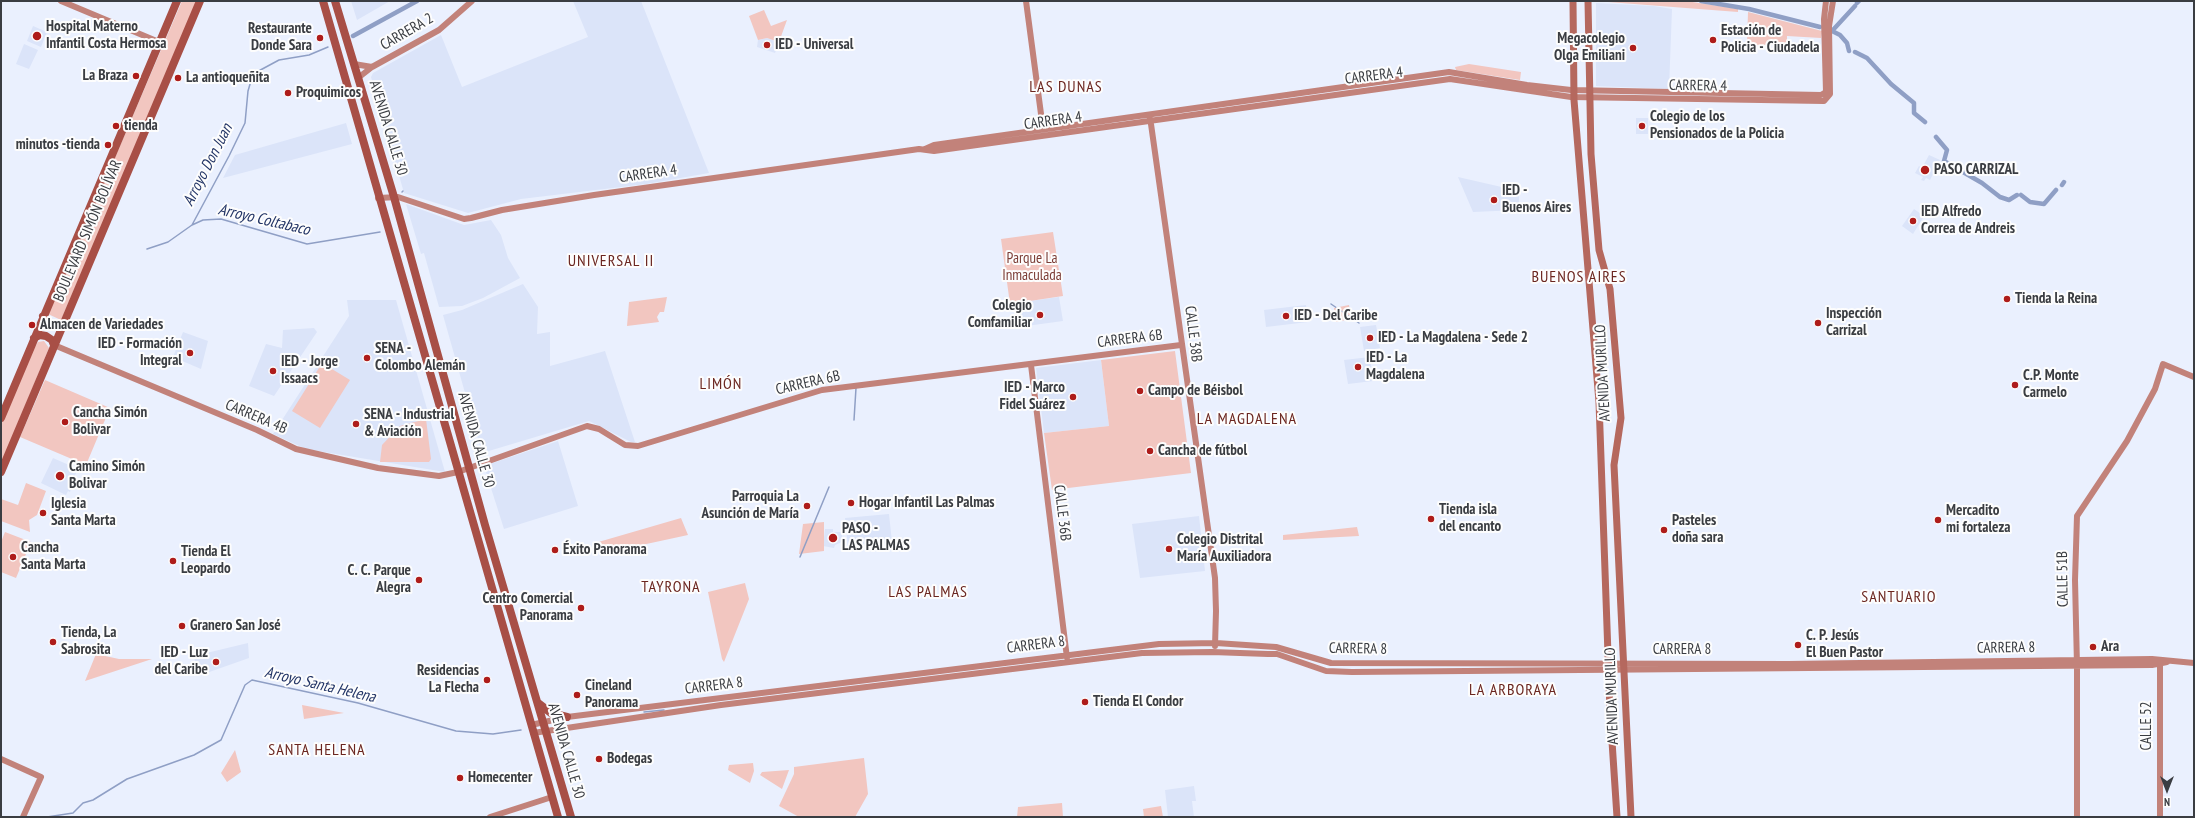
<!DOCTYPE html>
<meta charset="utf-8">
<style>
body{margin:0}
#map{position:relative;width:2195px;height:818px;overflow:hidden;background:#eaf0fe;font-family:"PT Sans Narrow",sans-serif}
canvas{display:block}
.frame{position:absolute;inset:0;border:2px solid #3a3d42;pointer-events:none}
.north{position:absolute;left:2147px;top:770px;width:40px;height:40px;-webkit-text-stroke:3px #fdfdfd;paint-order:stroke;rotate:180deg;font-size:11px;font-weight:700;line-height:16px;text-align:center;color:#3a3d42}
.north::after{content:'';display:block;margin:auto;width:14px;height:18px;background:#3a3d42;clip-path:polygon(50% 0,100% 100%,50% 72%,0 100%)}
</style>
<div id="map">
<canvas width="2195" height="818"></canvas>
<div class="frame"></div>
<div class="north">N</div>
</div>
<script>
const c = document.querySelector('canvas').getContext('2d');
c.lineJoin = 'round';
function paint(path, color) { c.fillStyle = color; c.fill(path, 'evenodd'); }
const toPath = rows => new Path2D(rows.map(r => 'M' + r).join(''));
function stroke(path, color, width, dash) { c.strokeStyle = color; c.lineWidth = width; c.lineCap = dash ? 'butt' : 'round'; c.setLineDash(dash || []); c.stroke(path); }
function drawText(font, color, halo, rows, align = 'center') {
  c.font = font + ' "PT Sans Narrow",sans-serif'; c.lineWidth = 4; c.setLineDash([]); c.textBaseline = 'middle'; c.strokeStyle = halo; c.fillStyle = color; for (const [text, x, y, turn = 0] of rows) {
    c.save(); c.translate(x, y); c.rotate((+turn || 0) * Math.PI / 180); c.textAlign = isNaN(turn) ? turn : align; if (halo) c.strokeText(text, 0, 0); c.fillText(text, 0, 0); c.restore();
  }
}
paint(toPath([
 [351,1,390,1,357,20],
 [573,1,641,1,709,173,646,184,521,199,468,213,404,193,371,77,373,73,441,35,462,87,588,37],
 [1596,3,1654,6,1672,9,1669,89,1596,86],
 [33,26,47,32,41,47,27,41],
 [767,38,779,42,775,53,757,47,758,40],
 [24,44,38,50,29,69,16,64],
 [1636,118,1648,118,1648,134,1636,134],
 [346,123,352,144,223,178,235,155],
 [1929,155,1940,160,1930,180,1926,178,1924,181,1921,180,1923,177,1915,173,1919,166,1922,168],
 [1458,177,1519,191,1519,210,1473,212],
 [406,204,464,225,491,220,501,235,508,258,520,278,483,298,462,306,439,307,424,253,421,254],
 [1914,209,1924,216,1913,234,1902,226],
 [523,284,538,307,537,334,550,332,550,366,605,351,635,442,631,442,589,421,482,453,443,315,462,310],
 [1059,297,1063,321,1019,327,1016,303],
 [347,300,396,300,445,472,306,449,273,434,349,316],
 [1306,305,1308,322,1266,327,1264,310],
 [1376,325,1380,348,1364,351,1360,327],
 [314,328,317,332,274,396,249,386,266,344,282,348,283,330],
 [183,332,208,341,201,369,173,357],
 [1370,357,1373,381,1348,384,1344,360],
 [1101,360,1109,426,1044,433,1036,368],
 [558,441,578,506,504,529,484,466],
 [53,458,78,469,69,488,71,489,70,492,68,491,66,495,41,483],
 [889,514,892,542,848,548,845,518],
 [1199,516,1205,571,1140,578,1132,524],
 [825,529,833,529,833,532,842,532,842,542,835,545,834,548,823,546],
 [248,643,249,658,198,676,194,656],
 [1194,786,1196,801,1192,801,1194,817,1168,817,1165,790]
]), '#dbe4f9');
paint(toPath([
 [182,1,198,1,61,320,48,314],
 [1595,1,1686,1,1738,9,1738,12],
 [764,10,771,26,787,20,779,42,767,38,758,40,749,16],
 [1748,12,1822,31,1821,38,1787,36,1787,45,1747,45],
 [1469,64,1521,72,1520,80,1456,70,1455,67],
 [1053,232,1063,296,1010,304,1001,239],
 [667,297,664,312,660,312,657,317,659,322,627,326,629,302],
 [1349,305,1351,319,1336,322,1334,308],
 [44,341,49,348,1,464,1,425,33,350,38,342],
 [1175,351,1191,473,1052,490,1044,433,1109,426,1101,360],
 [322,363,350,380,320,428,292,411],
 [45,380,110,408,86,465,20,437],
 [426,419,431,459,429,462,380,462,382,445,400,426],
 [26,483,46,491,37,515,29,520,30,532,1,521,1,499,18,505],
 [681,518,688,535,600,554,595,543],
 [824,522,824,551,799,554,803,524],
 [1357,527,1359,536,1283,540,1283,535],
 [5,532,31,542,16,578,1,572,1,542],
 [745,583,749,599,724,662,722,659,708,592],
 [96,654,119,659,152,659,85,681],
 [302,705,344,713,304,719],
 [235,750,241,772,227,782,221,773],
 [864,758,868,794,855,817,799,817,779,806,794,774,794,767],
 [753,763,754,771,750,783,728,770,729,765],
 [789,770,782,789,760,775,762,772],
 [1062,803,1063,817,1017,817,1018,807],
 [1161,806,1163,817,1144,817,1143,809]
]), '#f2c6c0');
stroke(toPath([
 [402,192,403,191],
 [192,225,203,220,221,219,307,244,380,232],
 [147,249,168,242,192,225,229,156,245,123,248,91,253,74,279,60,309,55,328,47],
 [1331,304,1359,323],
 [854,420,856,388],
 [800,557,829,487],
 [644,712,664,710],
 [47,817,73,813,83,803,93,800,127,779,194,755,221,740,245,685,252,680,358,703,456,731,493,734,521,730]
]), '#8f9fc5', 1.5);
stroke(toPath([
 [1701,1,1749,9,1820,27],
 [1857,3,1859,1],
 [353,36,417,1],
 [1849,51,1847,43,1840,35,1832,31,1855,6],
 [1855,52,1867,58,1891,84,1914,103,1914,113,1925,122],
 [1936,137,1947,150,1944,161,1982,183,2000,197,2009,200,2017,195],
 [2062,185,2064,182],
 [2021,195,2030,202,2044,204,2056,190]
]), '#8f9fc5', 4.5);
stroke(toPath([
 [61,1,159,42],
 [1026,1,1043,129],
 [354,64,372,67],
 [358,78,372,67,439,30,472,1],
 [1150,117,1215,578,1216,611,1215,646],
 [925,149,934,145,1449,72,1527,85,1571,90,1821,95,1826,92,1824,19,1826,1],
 [378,198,398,197,464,219,471,218,502,210,594,195,919,149,934,151,1450,79,1571,97,1824,101,1830,94,1829,26,1833,1],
 [54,345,257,430,296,449,378,468,439,476,458,472,587,426,599,429,625,445,638,446,822,390,1181,345],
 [1031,365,1067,658],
 [2160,661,2160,817],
 [531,725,567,717,1159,644,1216,643,1276,647,1331,663,1788,664,2152,659,2194,663],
 [533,733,721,705,1142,653,1212,652,1268,654,1277,654,1326,671,1352,672,2152,665,2167,662],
 [1,759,41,777,23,817],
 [490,817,552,797],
 [2077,817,2077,666,2075,580,2077,516,2127,441,2155,389,2163,364,2194,377]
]), '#c2827a', 6);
stroke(toPath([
 [1573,1,1574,100,1599,402,1610,711,1617,817],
 [1588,1,1591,154,1599,250,1610,289,1621,418,1614,465,1631,817]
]), '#b5685e', 7);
stroke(toPath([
 [323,1,558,817],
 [335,1,394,197,485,525,571,817],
 [43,316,45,320,51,325,63,324],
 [34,338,40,335,46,336,52,340,54,345],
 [1,418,177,1],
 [1,472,200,1],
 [538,703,551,713,567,717]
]), '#a84f46', 8);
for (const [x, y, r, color] of [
 [37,36,5,"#ae1c1a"],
 [320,38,4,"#ae1c1a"],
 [1713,40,4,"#ae1c1a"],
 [767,45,4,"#ae1c1a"],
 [1633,48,4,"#ae1c1a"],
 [136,76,4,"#ae1c1a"],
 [178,78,4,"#ae1c1a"],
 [288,93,4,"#ae1c1a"],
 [116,126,4,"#ae1c1a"],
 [1642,126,4,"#ae1c1a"],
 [108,145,4,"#ae1c1a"],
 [1925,170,5,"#ae1c1a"],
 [1494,200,4,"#ae1c1a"],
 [1913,221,4,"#ae1c1a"],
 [2007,299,4,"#ae1c1a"],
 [1040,315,4,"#ae1c1a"],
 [1286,316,4,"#ae1c1a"],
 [1818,323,4,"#ae1c1a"],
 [32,325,4,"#ae1c1a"],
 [1370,338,4,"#ae1c1a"],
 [190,353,4,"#ae1c1a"],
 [367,358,4,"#ae1c1a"],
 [1358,367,4,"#ae1c1a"],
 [273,371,4,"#ae1c1a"],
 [2015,385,4,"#ae1c1a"],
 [1140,391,4,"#ae1c1a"],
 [1073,397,4,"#ae1c1a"],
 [65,422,4,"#ae1c1a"],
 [356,424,4,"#ae1c1a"],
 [1150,451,4,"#ae1c1a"],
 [60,476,5,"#ae1c1a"],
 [851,503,4,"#ae1c1a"],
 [807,506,4,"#ae1c1a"],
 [43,513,4,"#ae1c1a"],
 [1431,519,4,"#ae1c1a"],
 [1938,520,4,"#ae1c1a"],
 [1664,530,4,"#ae1c1a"],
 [833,538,5,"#ae1c1a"],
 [1169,549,4,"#ae1c1a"],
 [555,550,4,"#ae1c1a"],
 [13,557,4,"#ae1c1a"],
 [173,561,4,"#ae1c1a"],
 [419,580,4,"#ae1c1a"],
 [581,608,4,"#ae1c1a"],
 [182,626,4,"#ae1c1a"],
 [53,642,4,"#ae1c1a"],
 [1798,645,4,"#ae1c1a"],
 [2093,647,4,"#ae1c1a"],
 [216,662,4,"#ae1c1a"],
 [487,680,4,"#ae1c1a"],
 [577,695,4,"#ae1c1a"],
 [1085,702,4,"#ae1c1a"],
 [599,759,4,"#ae1c1a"],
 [460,778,4,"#ae1c1a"]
]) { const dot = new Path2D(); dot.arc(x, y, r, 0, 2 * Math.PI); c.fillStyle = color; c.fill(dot); stroke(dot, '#fdfdfd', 1.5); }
drawText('bold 15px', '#3a3d42', '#fdfdfd', [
 ["Hospital Materno",46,27],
 ["Infantil Costa Hermosa",46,44],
 ["Restaurante",312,29,"right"],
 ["Donde Sara",312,46,"right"],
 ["Estación de",1721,31],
 ["Policia - Ciudadela",1721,48],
 ["Megacolegio",1625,39,"right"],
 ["Olga Emiliani",1625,56,"right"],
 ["IED - Universal",775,45],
 ["La Braza",128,76,"right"],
 ["La antioqueñita",186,78],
 ["Proquimicos",296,93],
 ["Colegio de los",1650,117],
 ["Pensionados de la Policia",1650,134],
 ["tienda",124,126],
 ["minutos -tienda",100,145,"right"],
 ["PASO CARRIZAL",1934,170],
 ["IED -",1502,191],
 ["Buenos Aires",1502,208],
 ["IED Alfredo",1921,212],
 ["Correa de Andreis",1921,229],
 ["Tienda la Reina",2015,299],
 ["Colegio",1032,306,"right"],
 ["Comfamiliar",1032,323,"right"],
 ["Inspección",1826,314],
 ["Carrizal",1826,331],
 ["IED - Del Caribe",1294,316],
 ["Almacen de Variedades",40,325],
 ["IED - La Magdalena - Sede 2",1378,338],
 ["IED - Formación",182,344,"right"],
 ["Integral",182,361,"right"],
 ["SENA -",375,349],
 ["Colombo Alemán",375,366],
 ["IED - La",1366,358],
 ["Magdalena",1366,375],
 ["IED - Jorge",281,362],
 ["Issaacs",281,379],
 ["C.P. Monte",2023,376],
 ["Carmelo",2023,393],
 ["IED - Marco",1065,388,"right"],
 ["Fidel Suárez",1065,405,"right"],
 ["Campo de Béisbol",1148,391],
 ["Cancha Simón",73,413],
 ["Bolivar",73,430],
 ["SENA - Industrial",364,415],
 ["& Aviación",364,432],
 ["Cancha de fútbol",1158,451],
 ["Camino Simón",69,467],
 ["Bolivar",69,484],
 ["Parroquia La",799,497,"right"],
 ["Asunción de María",799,514,"right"],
 ["Hogar Infantil Las Palmas",859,503],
 ["Iglesia",51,504],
 ["Santa Marta",51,521],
 ["Tienda isla",1439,510],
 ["del encanto",1439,527],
 ["Mercadito",1946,511],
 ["mi fortaleza",1946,528],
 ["Pasteles",1672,521],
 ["doña sara",1672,538],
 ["PASO -",842,529],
 ["LAS PALMAS",842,546],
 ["Colegio Distrital",1177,540],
 ["María Auxiliadora",1177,557],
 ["Cancha",21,548],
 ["Santa Marta",21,565],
 ["Éxito Panorama",563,550],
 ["Tienda El",181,552],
 ["Leopardo",181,569],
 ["C. C. Parque",411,571,"right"],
 ["Alegra",411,588,"right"],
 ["Centro Comercial",573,599,"right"],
 ["Panorama",573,616,"right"],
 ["Granero San José",190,626],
 ["Tienda, La",61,633],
 ["Sabrosita",61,650],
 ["C. P. Jesús",1806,636],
 ["El Buen Pastor",1806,653],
 ["Ara",2101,647],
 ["IED - Luz",208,653,"right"],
 ["del Caribe",208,670,"right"],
 ["Residencias",479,671,"right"],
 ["La Flecha",479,688,"right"],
 ["Cineland",585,686],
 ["Panorama",585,703],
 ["Tienda El Condor",1093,702],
 ["Bodegas",607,759],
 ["Homecenter",468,778]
], 'left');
drawText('15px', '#3a3d42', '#fdfdfd', [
 ["CARRERA 2",407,32,-30],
 ["CARRERA 4",1374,76,-7],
 ["CARRERA 4",1698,86,1],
 ["CARRERA 4",1053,121,-8],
 ["AVENIDA CALLE 30",388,128,73],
 ["CARRERA 4",648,174,-8],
 ["BOULEVARD SIMÓN BOLÍVAR",88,231,-67],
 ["CALLE 38B",1193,334,83],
 ["CARRERA 6B",1130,339,-7],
 ["AVENIDA MURILLO",1603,373,-93],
 ["CARRERA 6B",808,383,-13],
 ["CARRERA 4B",256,417,23],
 ["AVENIDA CALLE 30",476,440,74],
 ["CALLE 36B",1062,513,83],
 ["CALLE 51B",2063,579,-91],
 ["CARRERA 8",1036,645,-7],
 ["CARRERA 8",2006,648,-1],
 ["CARRERA 8",1358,649,1],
 ["CARRERA 8",1682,650],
 ["CARRERA 8",714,686,-7],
 ["AVENIDA MURILLO",1612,696,-92],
 ["CALLE 52",2147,726,-90],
 ["AVENIDA CALLE 30",566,751,74]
]);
drawText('15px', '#7c3d36', '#fdfdfd', [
 ["Parque La",1032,259],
 ["Inmaculada",1032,276]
]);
c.letterSpacing = '1px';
drawText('16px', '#6b2620', '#fdfdfd', [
 ["LAS DUNAS",1066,87],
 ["UNIVERSAL II",611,261],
 ["BUENOS AIRES",1579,277],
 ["LIMÓN",721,384],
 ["LA MAGDALENA",1247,419],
 ["TAYRONA",671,587],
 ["LAS PALMAS",928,592],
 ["SANTUARIO",1899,597],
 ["LA ARBORAYA",1513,690],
 ["SANTA HELENA",317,750]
]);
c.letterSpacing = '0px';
drawText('italic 16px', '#233566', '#fdfdfd', [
 ["Arroyo Don Juan",208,165,-63],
 ["Arroyo Coltabaco",264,220,13],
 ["Arroyo Santa Helena",320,685,13]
]);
</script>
